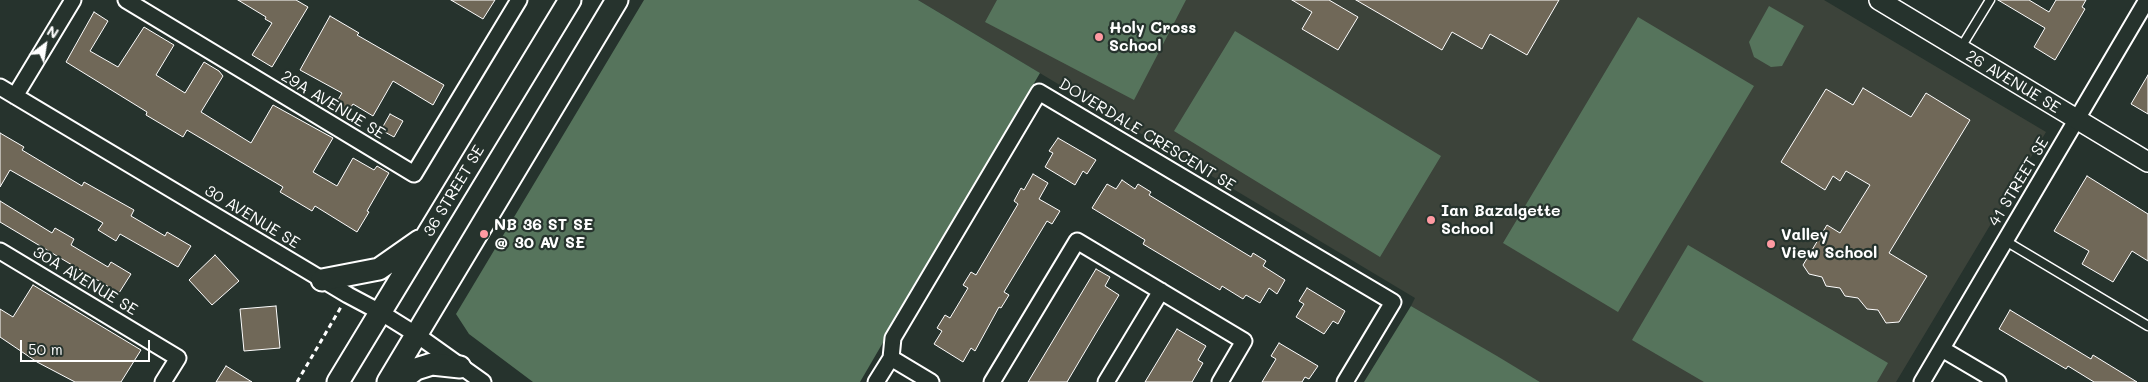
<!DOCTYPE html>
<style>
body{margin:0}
#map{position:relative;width:2148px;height:382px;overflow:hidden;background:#26332d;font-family:Mali,sans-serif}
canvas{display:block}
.north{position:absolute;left:20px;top:20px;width:50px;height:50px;-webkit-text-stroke:4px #26332d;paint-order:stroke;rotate:31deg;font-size:14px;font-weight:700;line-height:20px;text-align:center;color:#fff}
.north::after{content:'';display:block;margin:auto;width:18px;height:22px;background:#fff;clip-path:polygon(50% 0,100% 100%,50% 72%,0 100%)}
.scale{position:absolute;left:20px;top:340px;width:130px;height:22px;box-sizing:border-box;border:2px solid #fff;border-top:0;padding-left:6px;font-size:15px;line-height:18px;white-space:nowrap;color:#fff;-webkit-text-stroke:4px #26332d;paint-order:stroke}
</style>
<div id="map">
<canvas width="2148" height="382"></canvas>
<div class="north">N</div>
<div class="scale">50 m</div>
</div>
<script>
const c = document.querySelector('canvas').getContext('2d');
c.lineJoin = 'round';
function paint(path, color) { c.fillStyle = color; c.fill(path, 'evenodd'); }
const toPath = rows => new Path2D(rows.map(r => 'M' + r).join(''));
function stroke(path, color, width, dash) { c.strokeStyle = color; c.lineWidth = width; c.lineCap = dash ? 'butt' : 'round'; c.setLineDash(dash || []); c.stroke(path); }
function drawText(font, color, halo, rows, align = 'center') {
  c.font = font + ' Mali,sans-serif'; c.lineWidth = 4.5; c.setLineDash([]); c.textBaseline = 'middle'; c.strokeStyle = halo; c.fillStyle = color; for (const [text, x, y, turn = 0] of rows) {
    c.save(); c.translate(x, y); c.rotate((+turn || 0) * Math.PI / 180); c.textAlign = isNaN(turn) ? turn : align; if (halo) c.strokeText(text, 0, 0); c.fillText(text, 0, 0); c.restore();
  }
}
paint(toPath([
 [918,0,1824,0,2046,132,1896,382,1540,382,1411,306,1415,298]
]), '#3c433a');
paint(toPath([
 [644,0,918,0,1040,73,860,382,533,382,469,334,456,314],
 [997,0,1186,0,1134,100,985,22],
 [1769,6,1804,26,1782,66,1771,67,1754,57,1749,42],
 [1638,17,1754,86,1618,312,1503,243],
 [1235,31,1441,156,1380,257,1174,131],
 [1688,245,1888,363,1877,382,1704,382,1632,340],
 [1411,306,1497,356,1540,382,1364,382]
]), '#56745c');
const building = toPath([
 [238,0,296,0,308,7,272,67,252,55,272,23,265,19,266,17,238,0],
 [451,0,495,0,483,19,451,0],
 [1292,0,1329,0,1358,17,1338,50,1302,29,1312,12,1292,0],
 [1356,0,1559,0,1527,55,1490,34,1482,49,1452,32,1442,50,1356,0],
 [1998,0,2029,0,2049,12,2056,0,2086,0,2082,7,2085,9,2055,60,2034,47,2045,28,1998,0],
 [94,12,108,21,90,51,118,67,144,27,174,45,156,75,185,93,204,62,219,71,223,76,201,112,251,143,273,105,333,138,313,172,337,186,353,158,374,170,377,166,389,173,367,211,369,212,357,232,315,206,312,211,280,192,283,187,187,130,183,137,146,115,147,112,66,62,94,12],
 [330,16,359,33,357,35,444,85,433,105,393,81,373,116,353,104,349,110,336,103,342,93,300,70,330,16],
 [2148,75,2148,114,2131,104,2148,75],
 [1863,88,1911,117,1926,93,1970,120,1889,253,1927,276,1899,322,1886,323,1878,310,1867,309,1858,298,1845,296,1840,288,1826,286,1822,277,1809,274,1803,265,1827,225,1840,233,1870,185,1846,171,1840,181,1833,176,1825,190,1781,162,1826,89,1853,105,1863,88],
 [390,114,403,121,394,137,381,130,390,114],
 [0,133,24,147,22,150,82,186,84,182,134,210,131,216,165,236,167,232,191,246,178,267,120,234,116,241,98,230,103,223,10,170,0,187,0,133],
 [1058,138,1096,160,1087,174,1083,171,1075,185,1045,167,1053,153,1049,151,1058,138],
 [1033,174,1048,183,1039,199,1060,211,1052,224,1047,221,1004,292,1009,295,1001,308,999,307,975,351,971,348,963,362,934,344,942,331,937,328,945,315,950,318,968,288,963,285,971,272,976,275,1018,204,1014,201,1021,188,1024,190,1033,174],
 [2087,176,2148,214,2148,261,2132,251,2113,282,2082,264,2089,251,2054,231,2087,176],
 [1122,180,1135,189,1138,184,1151,192,1149,195,1251,257,1253,253,1266,261,1263,266,1285,280,1277,294,1269,288,1260,303,1246,295,1243,299,1222,286,1220,290,1143,244,1145,240,1092,208,1107,184,1116,189,1122,180],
 [0,201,52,233,55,228,74,239,71,245,108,267,111,262,131,274,119,293,0,222,0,201],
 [215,255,239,281,212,305,189,280,215,255],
 [1096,269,1110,277,1105,286,1119,295,1096,333,1067,382,1028,382,1096,269],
 [33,285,141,350,121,382,75,382,37,362,0,337,0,309,13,317,33,285],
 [1307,288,1345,311,1338,324,1333,321,1324,334,1296,317,1304,304,1299,301,1307,288],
 [276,306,280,348,244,351,240,309,276,306],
 [2010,310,2091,359,2093,355,2137,382,2094,382,2068,366,2066,369,1999,329,2010,310],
 [1177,329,1206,346,1198,360,1203,363,1192,382,1145,382,1177,329],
 [1279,343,1318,366,1309,379,1305,377,1302,382,1262,382,1276,359,1271,356,1279,343],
 [226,366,252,382,216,382,226,366]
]);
paint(building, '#706858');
stroke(building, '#fff', 1);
const service = toPath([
 [1960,49,1990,0],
 [2004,240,2148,326]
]);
const minor = toPath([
 [126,0,414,174,519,0],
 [0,87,348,295,380,312,417,335,483,382],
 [15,96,73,0],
 [0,251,178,358,163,382],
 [1942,349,1998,382],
 [891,358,931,382],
 [876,382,891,358,893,338,1039,92,1393,302,1345,382],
 [992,382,1077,241,1244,341,1220,382],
 [1106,382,1161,291],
 [1922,382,2147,0]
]);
const tertiary = toPath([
 [1879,0,2148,162]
]);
const secondary = toPath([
 [322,280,379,269,419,241],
 [338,382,570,0],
 [388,382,617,0],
 [399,382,416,369,432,364,460,367]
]);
stroke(service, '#fff', 11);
stroke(minor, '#fff', 19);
stroke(tertiary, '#fff', 22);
stroke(secondary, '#fff', 25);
stroke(toPath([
 [297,382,341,307]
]), '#fff', 3, [5, 4]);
stroke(service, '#26332d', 8);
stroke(minor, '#26332d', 15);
stroke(tertiary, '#26332d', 19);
stroke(secondary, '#26332d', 21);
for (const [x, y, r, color] of [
 [1099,37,5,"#ff9aa2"],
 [1431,220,5,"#ff9aa2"],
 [484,234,5,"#ff9aa2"],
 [1771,244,5,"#ff9aa2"]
]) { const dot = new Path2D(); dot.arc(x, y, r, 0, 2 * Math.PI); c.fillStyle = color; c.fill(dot); stroke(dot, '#26332d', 2); }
drawText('bold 16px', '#fff', '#26332d', [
 ["Holy Cross",1109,28],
 ["School",1109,46],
 ["Ian Bazalgette",1441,211],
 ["School",1441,229],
 ["NB 36 ST SE",494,225],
 ["@ 30 AV SE",494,243],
 ["Valley",1781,235],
 ["View School",1781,253]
], 'left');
drawText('16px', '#fff', '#26332d', [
 ["26 AVENUE SE",2013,82,31],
 ["29A AVENUE SE",333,105,31],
 ["DOVERDALE CRESCENT SE",1147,135,31],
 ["41 STREET SE",2019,182,-59],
 ["36 STREET SE",454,191,-59],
 ["30 AVENUE SE",252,217,31],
 ["30A AVENUE SE",85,281,31]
]);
</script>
